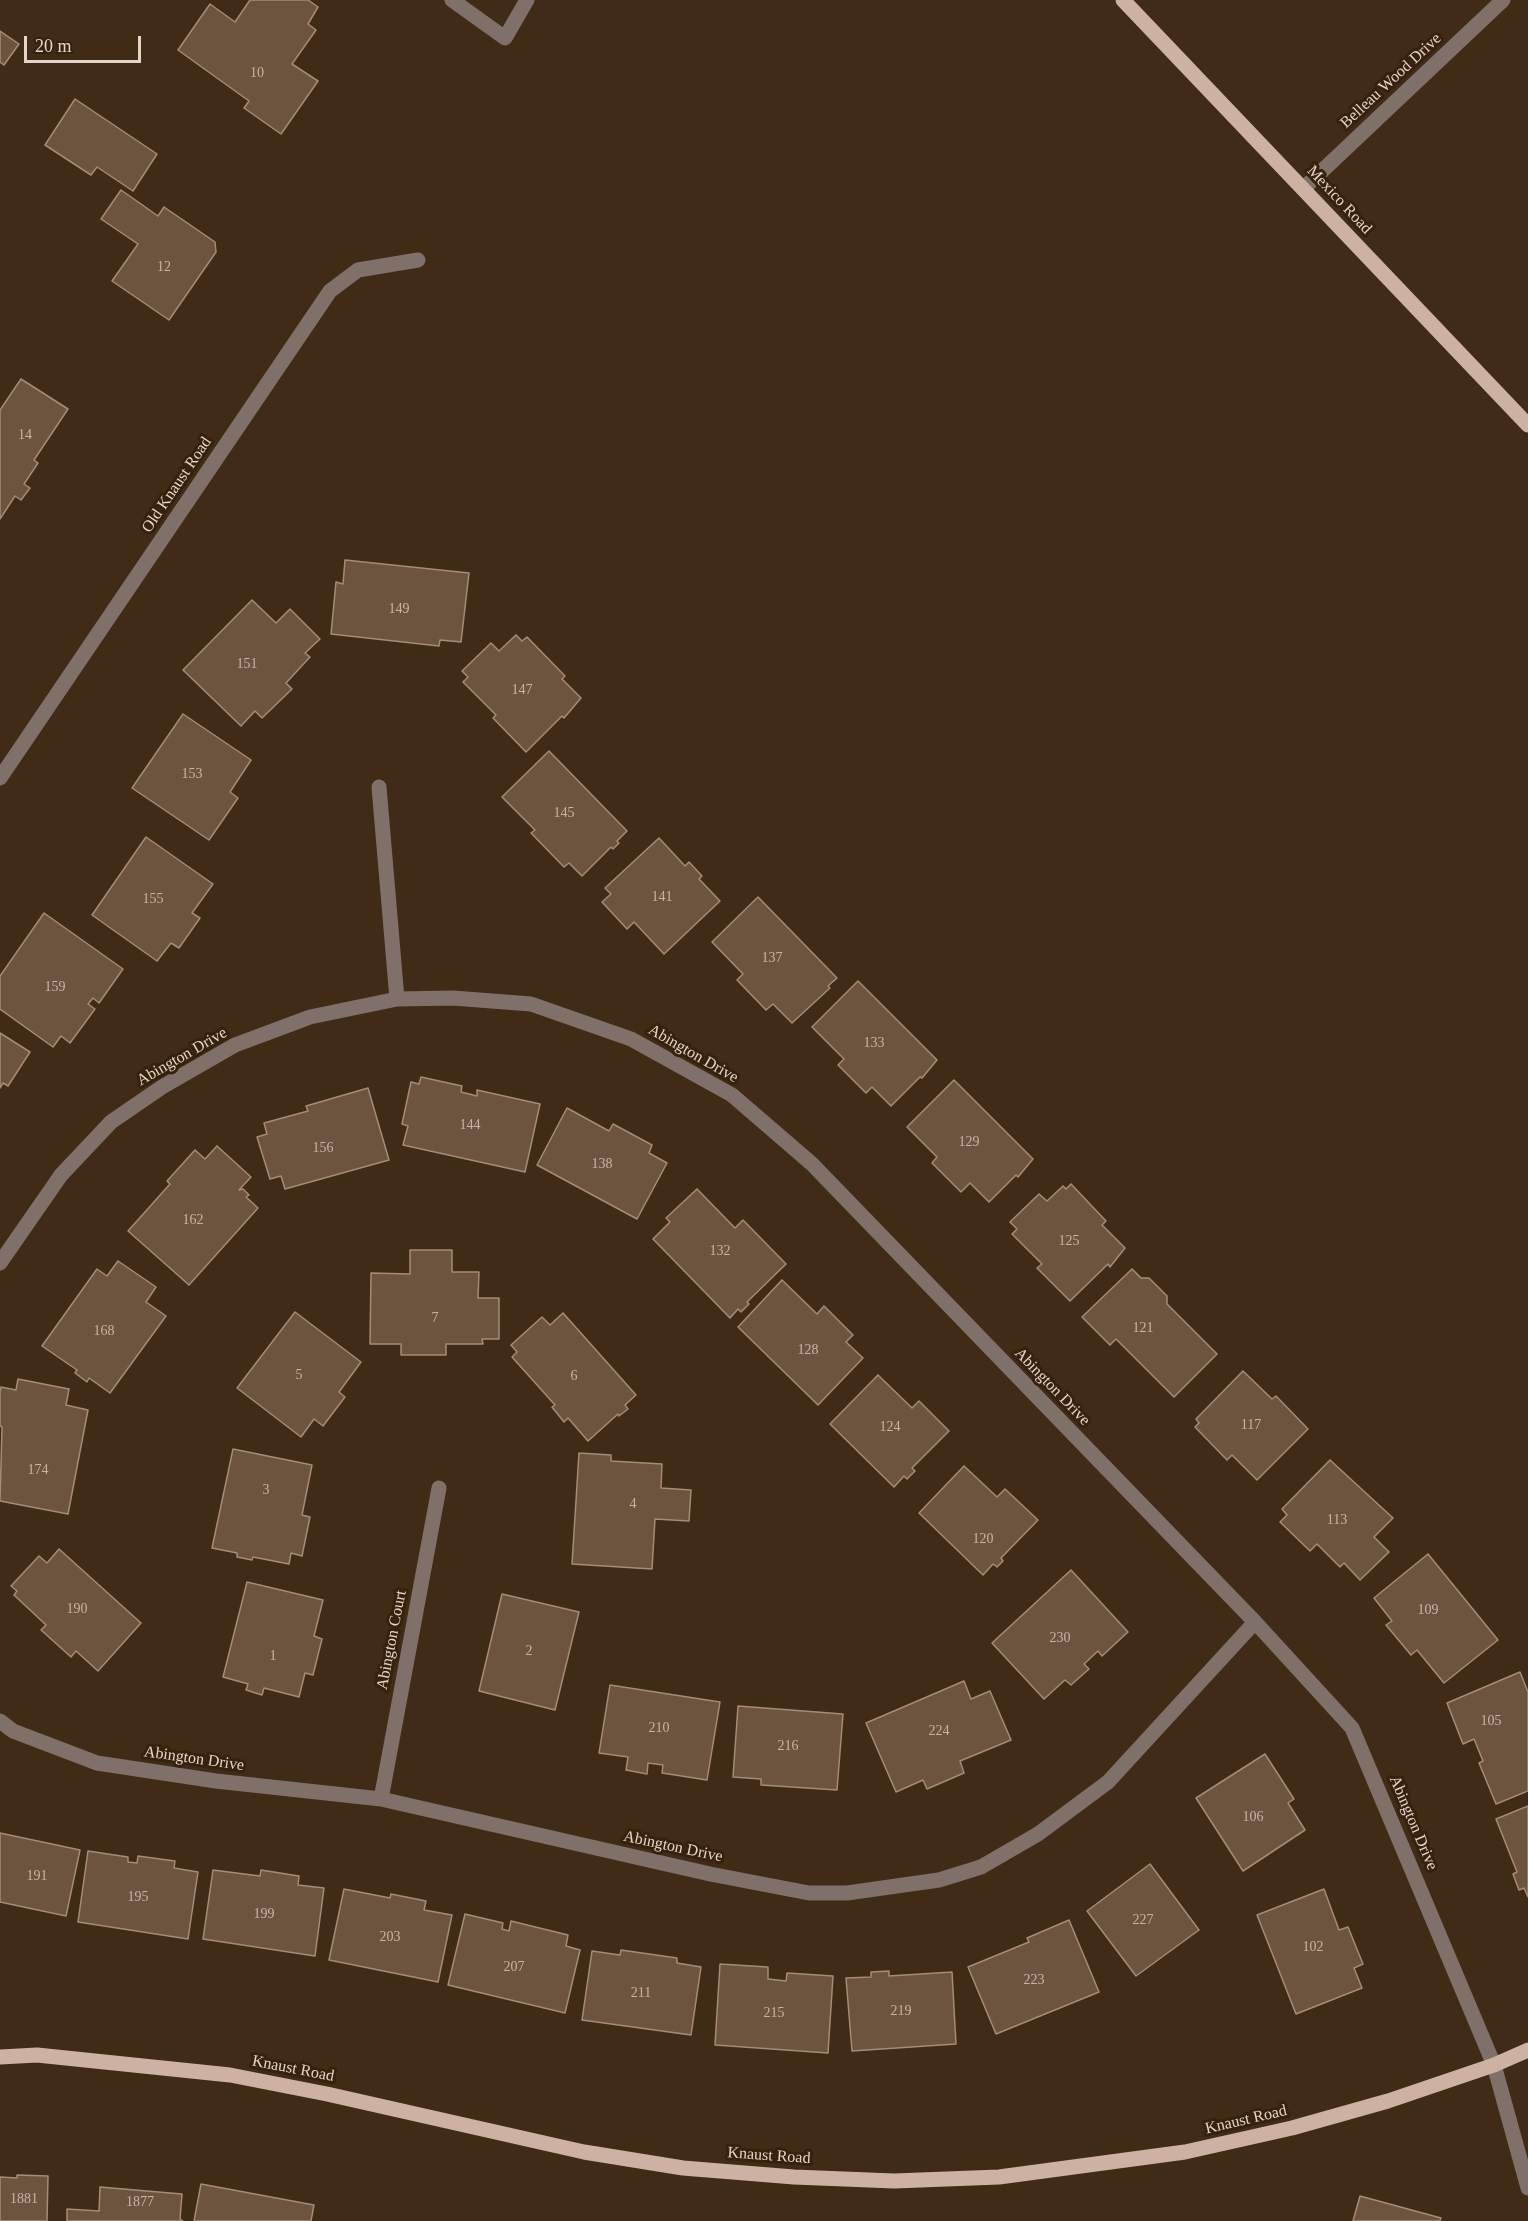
<!DOCTYPE html>
<style>
body{margin:0}
#map{position:relative;width:1528px;height:2221px;overflow:hidden;background:#402b17;font-family:"Times New Roman",serif}
canvas{display:block}
.scale{position:absolute;left:24px;top:36px;width:117px;height:27px;box-sizing:border-box;border:3px solid #e3d5c9;border-top:0;padding-left:8px;font-size:18px;line-height:21px;white-space:nowrap;color:#e3d5c9;-webkit-text-stroke:4px #36210d;paint-order:stroke}
</style>
<div id="map">
<canvas width="1528" height="2221"></canvas>
<div class="scale">20 m</div>
</div>
<script>
const c = document.querySelector('canvas').getContext('2d');
c.lineJoin = 'round';
function paint(path, color) { c.fillStyle = color; c.fill(path, 'evenodd'); }
const toPath = rows => new Path2D(rows.map(r => 'M' + r).join(''));
function stroke(path, color, width, dash) { c.strokeStyle = color; c.lineWidth = width; c.lineCap = dash ? 'butt' : 'round'; c.setLineDash(dash || []); c.stroke(path); }
function drawText(font, color, halo, rows, align = 'center') {
  c.font = font + ' "Times New Roman",serif'; c.lineWidth = 6; c.setLineDash([]); c.textBaseline = 'middle'; c.strokeStyle = halo; c.fillStyle = color; for (const [text, x, y, turn = 0] of rows) {
    c.save(); c.translate(x, y); c.rotate((+turn || 0) * Math.PI / 180); c.textAlign = isNaN(turn) ? turn : align; if (halo) c.strokeText(text, 0, 0); c.fillText(text, 0, 0); c.restore();
  }
}
const building = toPath([
 [250,0,308,0,318,7,308,24,316,30,292,64,318,81,281,134,244,108,249,101,178,50,210,4,235,22,250,0],
 [0,31,19,44,4,65,0,62,0,31],
 [75,99,157,154,133,191,97,167,91,175,45,145,75,99],
 [121,190,158,216,164,207,215,242,216,252,169,320,112,281,138,244,101,219,121,190],
 [21,379,68,409,34,460,38,463,24,484,30,488,21,500,15,496,0,519,0,410,21,379],
 [345,560,469,573,461,642,440,640,439,646,331,634,336,582,343,584,345,560],
 [252,600,276,623,290,609,320,639,305,653,310,657,286,683,292,689,262,718,255,711,241,726,183,670,252,600],
 [516,635,522,641,527,637,565,676,562,679,581,698,564,718,562,716,526,752,493,718,496,715,463,682,468,677,462,671,491,643,499,651,516,635],
 [183,714,251,760,230,792,238,798,209,840,132,788,183,714],
 [549,751,627,831,617,841,619,843,613,849,611,847,582,876,569,863,564,867,531,833,535,830,502,797,549,751],
 [146,837,213,884,192,913,200,918,179,948,171,943,157,961,92,915,146,837],
 [659,838,685,866,689,862,702,876,699,879,720,901,664,954,634,922,627,929,602,902,611,894,605,888,659,838],
 [758,897,837,978,828,986,830,988,792,1023,773,1004,766,1010,737,980,743,974,712,942,758,897],
 [44,913,123,969,99,1003,93,998,88,1004,95,1009,70,1043,61,1036,53,1047,0,1009,0,976,44,913],
 [858,981,937,1060,922,1078,920,1077,891,1106,872,1087,866,1093,838,1065,844,1059,812,1027,858,981],
 [0,1033,30,1052,8,1086,3,1083,0,1088,0,1033],
 [421,1077,462,1086,461,1092,477,1096,477,1090,540,1104,525,1172,403,1145,408,1126,402,1124,411,1082,419,1084,421,1077],
 [954,1080,1033,1159,1018,1177,1016,1175,989,1202,970,1183,961,1192,932,1163,937,1157,907,1127,954,1080],
 [368,1088,389,1160,285,1189,281,1176,270,1179,257,1137,267,1134,264,1123,308,1111,306,1106,368,1088],
 [567,1108,609,1131,613,1124,652,1145,649,1153,667,1163,637,1219,537,1165,567,1108],
 [217,1146,251,1177,239,1190,243,1189,249,1195,246,1197,258,1208,189,1285,128,1231,170,1184,167,1181,195,1150,205,1159,217,1146],
 [1071,1184,1106,1221,1102,1225,1125,1248,1110,1267,1108,1264,1070,1301,1037,1268,1042,1264,1012,1234,1017,1229,1010,1222,1039,1194,1047,1201,1063,1186,1066,1189,1071,1184],
 [697,1189,735,1228,743,1220,786,1264,747,1302,749,1304,741,1312,738,1309,730,1318,653,1239,670,1222,666,1218,697,1189],
 [410,1250,452,1250,452,1272,479,1272,478,1298,499,1298,499,1339,482,1339,483,1344,446,1344,446,1355,401,1355,401,1344,370,1344,371,1273,410,1274,410,1250],
 [118,1261,156,1287,146,1302,166,1316,110,1393,89,1378,87,1382,75,1373,77,1370,42,1346,97,1269,107,1276,118,1261],
 [1132,1269,1141,1278,1149,1278,1167,1296,1167,1304,1217,1354,1174,1397,1116,1339,1110,1345,1082,1317,1132,1269],
 [782,1280,817,1314,824,1306,853,1335,846,1342,863,1358,818,1405,738,1327,782,1280],
 [295,1312,361,1362,339,1392,345,1397,323,1426,314,1419,301,1437,237,1388,295,1312],
 [563,1313,636,1395,625,1405,628,1409,619,1416,618,1414,588,1441,568,1418,564,1422,552,1407,555,1405,512,1357,517,1352,511,1345,542,1317,550,1325,563,1313],
 [1243,1371,1272,1399,1276,1396,1308,1429,1257,1480,1232,1455,1227,1460,1195,1427,1199,1423,1196,1419,1243,1371],
 [878,1375,912,1408,919,1401,949,1431,912,1468,915,1471,907,1479,904,1476,894,1487,830,1424,878,1375],
 [18,1379,69,1389,66,1405,88,1410,68,1514,0,1501,2,1427,0,1426,0,1392,1,1387,16,1390,18,1379],
 [233,1449,312,1465,302,1515,310,1517,302,1556,291,1553,289,1564,253,1557,252,1560,237,1557,237,1553,212,1548,233,1449],
 [579,1453,611,1455,611,1461,662,1464,661,1488,691,1490,689,1521,655,1519,652,1569,572,1564,579,1453],
 [1330,1460,1393,1518,1374,1537,1389,1552,1360,1580,1344,1563,1340,1567,1317,1544,1310,1551,1280,1522,1287,1515,1282,1509,1330,1460],
 [964,1466,997,1497,1005,1489,1038,1520,1001,1558,1003,1561,997,1567,993,1564,983,1575,919,1513,964,1466],
 [59,1549,141,1623,98,1671,76,1651,71,1657,41,1630,46,1625,14,1595,17,1591,11,1586,39,1556,47,1563,59,1549],
 [1428,1554,1498,1640,1444,1683,1417,1650,1411,1655,1386,1625,1392,1621,1374,1598,1428,1554],
 [1071,1570,1128,1632,1102,1656,1098,1651,1084,1664,1089,1669,1071,1685,1065,1680,1044,1699,992,1643,1071,1570],
 [247,1582,323,1600,314,1636,322,1639,313,1675,305,1673,299,1697,264,1688,262,1695,246,1690,248,1684,223,1677,247,1582],
 [502,1594,579,1612,555,1710,479,1691,502,1594],
 [1520,1672,1528,1692,1528,1791,1496,1804,1479,1763,1483,1761,1474,1739,1463,1744,1447,1703,1520,1672],
 [964,1681,971,1699,990,1691,1011,1740,960,1761,964,1773,927,1789,923,1780,896,1792,866,1723,964,1681],
 [610,1685,720,1702,707,1780,662,1773,663,1765,648,1763,647,1774,626,1770,628,1757,599,1753,610,1685],
 [738,1706,843,1714,837,1790,761,1785,761,1779,733,1777,738,1706],
 [1265,1754,1294,1799,1288,1803,1305,1830,1243,1871,1196,1798,1265,1754],
 [1528,1806,1528,1897,1524,1888,1519,1890,1513,1874,1517,1872,1496,1819,1528,1806],
 [0,1833,80,1850,66,1916,0,1902,0,1833],
 [88,1851,128,1857,128,1862,137,1863,138,1856,175,1861,174,1868,198,1872,188,1939,78,1922,88,1851],
 [1150,1864,1199,1930,1136,1976,1087,1911,1150,1864],
 [213,1870,260,1876,261,1870,299,1876,298,1885,324,1888,315,1956,203,1939,213,1870],
 [344,1889,390,1898,391,1894,426,1901,424,1910,452,1915,438,1982,329,1960,344,1889],
 [1324,1889,1339,1930,1348,1927,1363,1964,1354,1968,1362,1988,1296,2014,1257,1915,1324,1889],
 [465,1914,503,1923,502,1929,509,1931,511,1921,568,1935,566,1946,580,1950,565,2013,448,1985,465,1914],
 [1069,1920,1099,1992,996,2034,968,1967,1029,1942,1027,1938,1069,1920],
 [621,1950,677,1958,677,1963,701,1967,691,2035,582,2020,592,1951,620,1955,621,1950],
 [720,1964,768,1967,768,1979,786,1981,787,1973,833,1976,828,2053,715,2045,720,1964],
 [889,1971,889,1976,952,1972,956,2044,852,2051,846,1978,871,1977,871,1972,889,1971],
 [17,2175,48,2176,47,2221,0,2221,0,2177,17,2178,17,2175],
 [201,2184,314,2205,311,2221,194,2221,201,2184],
 [100,2187,182,2194,180,2219,183,2221,67,2221,67,2209,99,2211,100,2187],
 [1360,2196,1441,2218,1440,2221,1353,2221,1360,2196]
]);
paint(building, '#6c543f');
stroke(building, '#a58c75', 1.5);
stroke(toPath([
 [452,0,505,38,527,0],
 [1304,188,1503,0],
 [0,778,330,291,358,270,418,260],
 [379,787,397,999],
 [0,1263,61,1175,111,1122,162,1087,235,1045,310,1017,397,999,453,998,531,1004,631,1039,732,1095,812,1164,1255,1622,1352,1728,1494,2065,1528,2188],
 [0,1721,13,1731,97,1763,216,1781,381,1799,710,1874,809,1893,847,1893,939,1880,981,1867,1038,1834,1108,1782,1255,1622],
 [381,1799,439,1488]
]), '#7f716a', 15);
stroke(toPath([
 [1123,0,1528,425],
 [0,2057,37,2055,230,2075,327,2094,584,2152,683,2168,794,2177,894,2181,999,2177,1185,2152,1292,2128,1388,2101,1494,2065,1528,2050]
]), '#cdb1a3', 15);
drawText('14px', '#c5b5a6', null, [
 ["10",257,73],
 ["12",164,267],
 ["14",25,435],
 ["149",399,609],
 ["151",247,664],
 ["147",522,690],
 ["153",192,774],
 ["145",564,813],
 ["141",662,897],
 ["155",153,899],
 ["137",772,958],
 ["159",55,987],
 ["133",874,1043],
 ["144",470,1125],
 ["129",969,1142],
 ["156",323,1148],
 ["138",602,1164],
 ["162",193,1220],
 ["125",1069,1241],
 ["132",720,1251],
 ["7",435,1318],
 ["121",1143,1328],
 ["168",104,1331],
 ["128",808,1350],
 ["5",299,1375],
 ["6",574,1376],
 ["117",1251,1425],
 ["124",890,1427],
 ["174",38,1470],
 ["3",266,1490],
 ["4",633,1504],
 ["113",1337,1520],
 ["120",983,1539],
 ["190",77,1609],
 ["109",1428,1610],
 ["230",1060,1638],
 ["2",529,1651],
 ["1",273,1656],
 ["105",1491,1721],
 ["210",659,1728],
 ["224",939,1731],
 ["216",788,1746],
 ["106",1253,1817],
 ["191",37,1876],
 ["195",138,1897],
 ["199",264,1914],
 ["227",1143,1920],
 ["203",390,1937],
 ["102",1313,1947],
 ["207",514,1967],
 ["223",1034,1980],
 ["211",641,1993],
 ["219",901,2011],
 ["215",774,2013],
 ["1881",24,2199],
 ["1877",140,2202]
]);
drawText('16px', '#e3d5c9', '#36210d', [
 ["Belleau Wood Drive",1391,81,-43],
 ["Mexico Road",1339,200,47],
 ["Old Knaust Road",177,485,-56],
 ["Abington Drive",693,1054,30],
 ["Abington Drive",182,1057,-30],
 ["Abington Drive",1052,1387,46],
 ["Abington Court",392,1640,-79],
 ["Abington Drive",194,1759,8],
 ["Abington Drive",1413,1823,67],
 ["Abington Drive",673,1847,12],
 ["Knaust Road",293,2069,11],
 ["Knaust Road",1246,2120,-13],
 ["Knaust Road",769,2156,4]
]);
</script>
